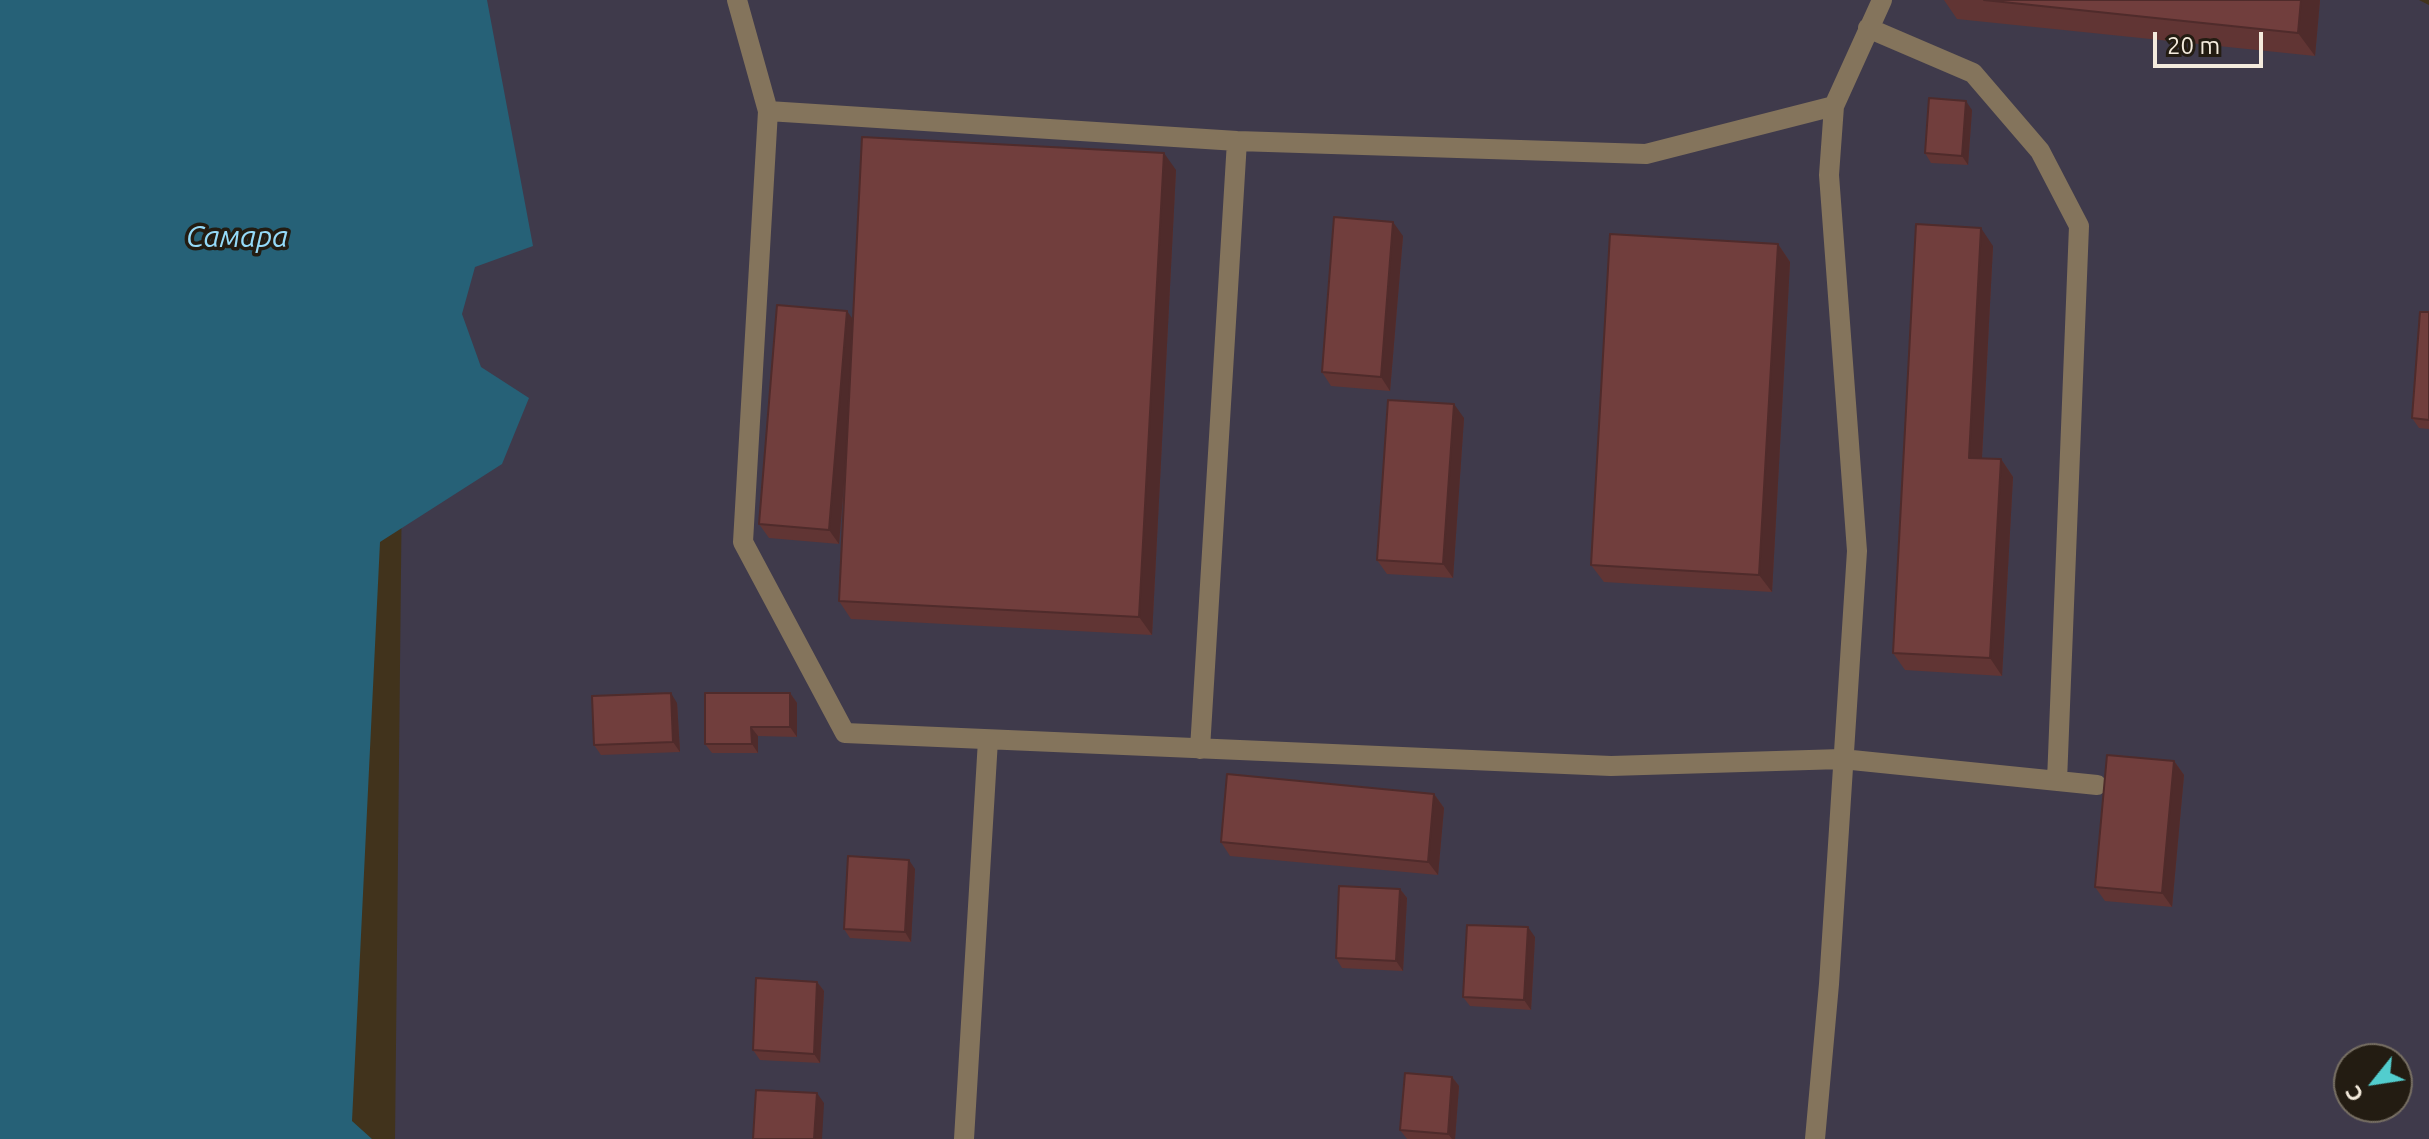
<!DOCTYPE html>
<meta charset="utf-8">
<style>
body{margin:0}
#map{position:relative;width:2429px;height:1139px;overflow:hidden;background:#41331c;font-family:Ubuntu,sans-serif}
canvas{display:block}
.north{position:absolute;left:2333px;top:1043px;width:80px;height:80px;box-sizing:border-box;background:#231c12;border:2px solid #776f63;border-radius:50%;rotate:240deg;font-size:22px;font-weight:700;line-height:32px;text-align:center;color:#f4ebdd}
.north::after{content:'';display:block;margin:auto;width:28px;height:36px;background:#52cdce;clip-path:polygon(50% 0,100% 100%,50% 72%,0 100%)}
.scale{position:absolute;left:2153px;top:32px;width:110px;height:36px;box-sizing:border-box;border:4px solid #f4ebdd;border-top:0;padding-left:10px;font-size:24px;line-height:28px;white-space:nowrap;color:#f4ebdd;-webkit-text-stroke:6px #231c12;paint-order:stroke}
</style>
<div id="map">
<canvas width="2429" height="1139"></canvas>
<div class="north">С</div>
<div class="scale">20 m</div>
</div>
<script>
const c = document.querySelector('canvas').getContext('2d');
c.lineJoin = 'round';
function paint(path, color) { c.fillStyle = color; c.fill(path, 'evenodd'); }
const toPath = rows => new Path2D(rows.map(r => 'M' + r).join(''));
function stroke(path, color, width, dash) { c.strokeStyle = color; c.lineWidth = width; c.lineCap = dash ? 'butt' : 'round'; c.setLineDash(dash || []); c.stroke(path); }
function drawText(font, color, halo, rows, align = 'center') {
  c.font = font + ' Ubuntu,sans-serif'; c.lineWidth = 7; c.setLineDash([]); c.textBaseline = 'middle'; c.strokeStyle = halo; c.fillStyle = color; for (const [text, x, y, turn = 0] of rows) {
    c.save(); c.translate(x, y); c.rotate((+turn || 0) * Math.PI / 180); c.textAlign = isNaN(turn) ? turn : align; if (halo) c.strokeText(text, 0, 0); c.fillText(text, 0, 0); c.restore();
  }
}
paint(toPath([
 [407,0,2419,0,2429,5,2429,1139,395,1139],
 [2349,1059,2397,1059,2397,1107,2349,1107]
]), '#3f3a4b');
paint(toPath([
 [0,0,487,0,533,246,475,267,462,314,481,367,529,398,502,464,380,542,352,1121,372,1139,0,1139]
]), '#266177');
stroke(toPath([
 [737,0,768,111],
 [1868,28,1973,73,2040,151,2079,226,2057,781],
 [1834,106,1646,154,1237,141,768,111,743,542,845,733,1611,766,1842,759,2097,785],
 [1200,749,1237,141],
 [964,1139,988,740],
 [1815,1139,1829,984,1857,551,1829,175,1834,106,1882,0]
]), '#84745c', 20);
paint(toPath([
 [1944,0,2320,0,2315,56,1957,19],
 [1972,110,1968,165,1931,163,1925,153],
 [1176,170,1152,635,851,619,839,601,846,465,839,544,769,538,759,524,853,319],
 [1403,236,1390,391,1331,386,1322,372],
 [1778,244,1790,262,1772,592,1604,582,1591,565],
 [1993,246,1982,458,2001,459,2013,477,2002,676,1905,670,1893,653],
 [2429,312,2429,429,2419,428,2412,418],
 [1464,418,1453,578,1387,574,1377,560],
 [790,693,797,703,797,737,758,736,758,753,712,753,705,744],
 [677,703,680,752,601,755,594,745],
 [2174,761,2184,775,2172,907,2105,901,2095,887],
 [1434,794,1444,808,1438,875,1230,856,1221,842],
 [915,869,911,942,850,938,844,929],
 [1400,889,1407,898,1403,971,1342,968,1336,958],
 [1535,937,1531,1010,1470,1006,1463,997],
 [817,982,824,991,820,1063,760,1060,753,1050],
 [1452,1077,1459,1086,1455,1139,1407,1139,1400,1130]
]), '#613534');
paint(toPath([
 [2301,0,2320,0,2315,56,2298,33],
 [1966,101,1972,110,1968,165,1962,156],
 [1164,153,1176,170,1152,635,1139,617],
 [1393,222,1403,236,1390,391,1381,377],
 [1981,228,1993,246,1981,475,1969,458],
 [1778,244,1790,262,1772,592,1759,575],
 [847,311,857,325,839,544,829,530],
 [1454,404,1464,418,1453,578,1443,564],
 [2001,459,2013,477,2002,676,1990,658],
 [671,693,677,703,680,752,673,742],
 [790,693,797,703,797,737,790,727],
 [751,727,758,736,758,753,752,744],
 [2174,761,2184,775,2172,907,2162,893],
 [1434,794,1444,808,1438,875,1428,862],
 [909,860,915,869,911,942,905,932],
 [1400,889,1407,898,1403,971,1396,961],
 [1528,927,1535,937,1531,1010,1524,1000],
 [817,982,824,991,820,1063,814,1054],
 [1452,1077,1459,1086,1455,1139,1452,1139,1448,1134],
 [817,1093,824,1103,822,1139,814,1139]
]), '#4f2b2b');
const building = toPath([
 [1984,0,2301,0,2298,33,1984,0],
 [1929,98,1966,101,1962,156,1925,153,1929,98],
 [862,137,1164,153,1139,617,839,601,862,137],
 [1334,217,1393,222,1381,377,1322,372,1334,217],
 [1916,224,1981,228,1969,458,2001,459,1990,658,1893,653,1916,224],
 [1610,234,1778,244,1759,575,1591,565,1610,234],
 [777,305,847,311,829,530,759,524,777,305],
 [2420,312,2429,312,2429,420,2412,418,2420,312],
 [1388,400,1454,404,1443,564,1377,560,1388,400],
 [671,693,673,742,594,745,592,696,671,693],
 [705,693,790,693,790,727,751,727,752,744,705,744,705,693],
 [2107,755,2174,761,2162,893,2095,887,2107,755],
 [1227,774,1434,794,1428,862,1221,842,1227,774],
 [848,856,909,860,905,932,844,929,848,856],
 [1339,886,1400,889,1396,961,1336,958,1339,886],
 [1467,925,1528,927,1524,1000,1463,997,1467,925],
 [756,978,817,982,814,1054,753,1050,756,978],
 [1405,1073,1452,1077,1448,1134,1400,1130,1405,1073],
 [756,1090,817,1093,814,1139,753,1139,756,1090]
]);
paint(building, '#713e3d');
stroke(building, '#4f2b2b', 2);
drawText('italic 30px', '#95daf8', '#231c12', [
 ["Самара",237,237]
]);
</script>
